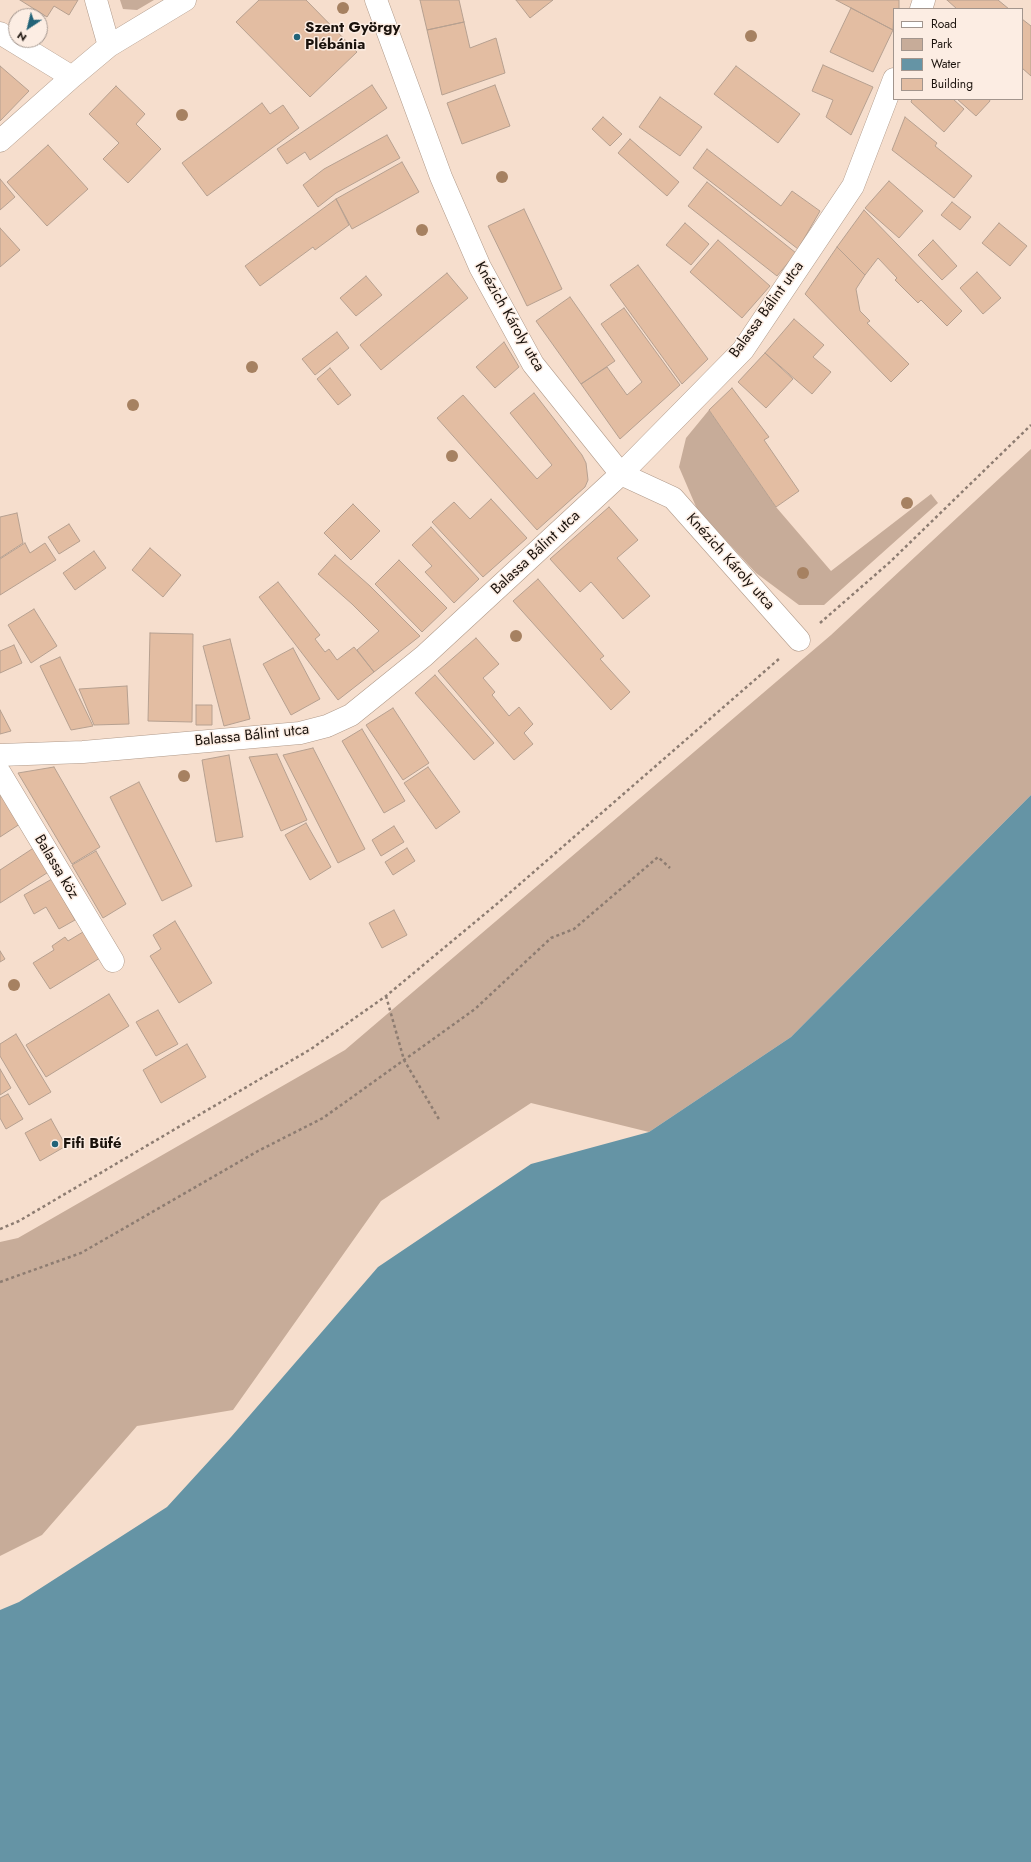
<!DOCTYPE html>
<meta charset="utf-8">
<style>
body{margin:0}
#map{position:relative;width:1031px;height:1862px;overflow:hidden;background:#f6decd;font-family:Jost,sans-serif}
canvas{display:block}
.legend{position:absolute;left:893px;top:8px;width:130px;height:92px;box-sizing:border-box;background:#fcede3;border:1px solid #a2958d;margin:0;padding:5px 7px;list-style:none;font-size:12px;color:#1a120c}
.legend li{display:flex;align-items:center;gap:8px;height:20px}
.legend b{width:20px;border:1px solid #a2958d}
.north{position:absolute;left:8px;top:8px;width:40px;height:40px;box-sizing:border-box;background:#fcede3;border:1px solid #a2958d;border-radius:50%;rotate:215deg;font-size:11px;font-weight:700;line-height:16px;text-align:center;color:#1a120c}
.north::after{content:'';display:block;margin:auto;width:14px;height:18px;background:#226378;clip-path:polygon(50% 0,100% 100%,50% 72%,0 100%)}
</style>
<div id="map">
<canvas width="1031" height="1862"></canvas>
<ul class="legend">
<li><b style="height:5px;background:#fff"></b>Road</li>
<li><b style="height:11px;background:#c7ac99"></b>Park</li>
<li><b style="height:11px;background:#6594a5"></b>Water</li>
<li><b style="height:11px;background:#e3bda2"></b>Building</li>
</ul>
<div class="north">N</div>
</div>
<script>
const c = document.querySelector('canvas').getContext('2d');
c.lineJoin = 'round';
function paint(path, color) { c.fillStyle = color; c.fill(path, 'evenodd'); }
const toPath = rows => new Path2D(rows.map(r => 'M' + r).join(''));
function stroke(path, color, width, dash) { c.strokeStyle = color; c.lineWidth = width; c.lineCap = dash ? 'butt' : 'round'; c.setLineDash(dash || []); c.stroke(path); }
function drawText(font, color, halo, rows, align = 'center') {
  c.font = font + ' Jost,sans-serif'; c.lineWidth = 3; c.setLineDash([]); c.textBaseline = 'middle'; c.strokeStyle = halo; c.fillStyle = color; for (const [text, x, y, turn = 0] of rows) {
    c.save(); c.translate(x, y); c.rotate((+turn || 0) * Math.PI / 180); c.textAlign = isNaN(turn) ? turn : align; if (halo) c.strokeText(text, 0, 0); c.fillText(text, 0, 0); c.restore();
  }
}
paint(toPath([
 [120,0,154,0,137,10,123,9],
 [709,410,776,507,831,571,931,494,938,503,824,605,799,605,756,573,697,509,679,467,686,438],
 [1031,449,1031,795,791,1037,649,1132,531,1103,381,1201,233,1410,137,1426,42,1535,0,1556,0,1242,18,1238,345,1050,831,635]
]), '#c7ac99');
paint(toPath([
 [1031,795,1031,1862,0,1862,0,1610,19,1602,167,1507,231,1437,378,1267,531,1164,649,1132,791,1037]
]), '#6594a5');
const building = toPath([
 [20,0,78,0,69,15,54,6,47,17,20,0],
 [259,0,306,0,357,52,310,97,236,22,259,0],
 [420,0,459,0,464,22,427,30,420,0],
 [516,0,553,0,530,18,516,0],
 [836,0,899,0,899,9,894,9,893,30,836,0],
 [947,0,998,0,1009,9,957,9,947,0],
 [851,8,893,30,873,72,830,52,851,8],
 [1022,19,1031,26,1031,76,1022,68,1022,19],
 [464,22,470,48,496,38,505,73,442,95,427,30,464,22],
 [823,65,873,87,851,135,826,117,833,100,812,91,823,65],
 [0,66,29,91,0,121,0,66],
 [736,66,800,114,778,143,714,94,736,66],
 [372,85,387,108,310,160,305,152,287,164,277,149,372,85],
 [495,85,510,126,462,144,447,103,495,85],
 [116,86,145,114,136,124,161,149,128,183,103,159,119,143,89,114,116,86],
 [660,97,702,127,680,156,639,127,660,97],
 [912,99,953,99,964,109,944,132,911,102,912,99],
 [957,99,989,99,990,101,976,116,957,99],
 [262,103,270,114,283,105,299,128,207,196,182,163,262,103],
 [603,117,622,134,610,146,592,129,603,117],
 [905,117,937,143,935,146,972,176,954,198,892,150,905,117],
 [387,135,400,158,336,193,318,207,303,185,324,169,387,135],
 [630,139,679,182,667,196,618,153,630,139],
 [48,145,88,189,47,226,7,182,48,145],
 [707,149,781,206,792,191,820,211,798,249,693,168,707,149],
 [402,162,419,192,352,229,336,199,402,162],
 [0,179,15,197,0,210,0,179],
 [889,181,923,211,899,238,865,208,889,181],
 [707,182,796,253,777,276,688,206,707,182],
 [336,199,349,225,315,250,313,247,260,286,245,266,336,199],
 [952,202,971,217,960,230,941,215,952,202],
 [524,209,562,289,527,306,488,226,524,209],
 [864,210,962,311,947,326,921,300,918,303,895,280,897,278,878,258,865,275,837,247,864,210],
 [685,223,709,244,691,265,666,245,685,223],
 [999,223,1027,246,1010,266,982,243,999,223],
 [0,228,20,250,0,267,0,228],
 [718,240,770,286,742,318,690,272,718,240],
 [933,240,957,266,942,280,918,255,933,240],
 [837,247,865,275,856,289,860,311,870,321,867,323,909,364,891,382,805,294,837,247],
 [638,265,708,359,682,384,610,285,638,265],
 [977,272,1001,298,983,314,960,288,977,272],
 [447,273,468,298,381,370,360,345,447,273],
 [366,276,382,295,356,316,340,298,366,276],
 [570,297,615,361,581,384,536,321,570,297],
 [624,308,680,385,620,439,581,384,607,367,627,395,642,382,601,324,624,308],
 [794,319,824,345,813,357,831,372,812,394,765,353,794,319],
 [337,332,349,348,315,375,302,359,337,332],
 [504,342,519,367,495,388,476,367,504,342],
 [765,353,793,379,766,408,738,382,765,353],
 [330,368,351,395,338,405,317,379,330,368],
 [732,388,769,437,764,440,799,491,776,507,709,410,732,388],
 [534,393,582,455,586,463,588,480,585,487,537,530,437,418,463,395,537,479,552,465,510,413,534,393],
 [491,499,527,538,483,577,432,522,454,502,470,519,491,499],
 [353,504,380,531,351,560,324,533,353,504],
 [609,507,638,540,617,558,650,596,623,619,591,582,580,592,550,559,609,507],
 [17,513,23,543,0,558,0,517,17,513],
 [69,524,80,541,59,554,48,537,69,524],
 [431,527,479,579,454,603,425,572,432,566,412,545,431,527],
 [25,543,30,553,45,543,56,560,0,595,0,559,25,543],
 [150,548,181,575,163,597,132,570,150,548],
 [94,551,106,568,75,590,63,573,94,551],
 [335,555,370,586,420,636,374,672,357,650,379,631,352,604,318,574,335,555],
 [399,560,447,608,422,632,375,584,399,560],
 [538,579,604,656,600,659,630,692,611,710,513,601,538,579],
 [278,582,320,635,315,639,325,652,329,649,337,660,354,647,374,672,338,700,259,597,278,582],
 [34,609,57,646,31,663,8,625,34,609],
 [150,633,193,634,192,722,148,721,150,633],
 [476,638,499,664,483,678,495,692,492,695,509,716,519,707,533,724,524,733,533,744,514,760,438,671,476,638],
 [230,639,250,719,224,726,203,646,230,639],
 [14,645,22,663,0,673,0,651,14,645],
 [293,648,320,699,291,715,263,664,293,648],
 [60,657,93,726,71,730,40,666,60,657],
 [435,675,494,743,474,760,415,693,435,675],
 [127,686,129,724,94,725,79,689,127,686],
 [196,705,212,705,212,725,196,725,196,705],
 [393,708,429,763,403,780,366,725,393,708],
 [0,710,11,731,0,734,0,710],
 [362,729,405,801,384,813,342,741,362,729],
 [313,748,365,849,338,863,283,755,313,748],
 [277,754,307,820,281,831,249,757,277,754],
 [229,755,243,837,216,842,202,760,229,755],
 [54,767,100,847,72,864,18,773,54,767],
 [428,767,460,812,436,829,404,783,428,767],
 [139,782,192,886,162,901,110,797,139,782],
 [4,793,23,822,0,837,0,796,4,793],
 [306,823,331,867,310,880,285,835,306,823],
 [394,826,404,842,381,856,372,840,394,826],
 [35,847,50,871,0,903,0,870,35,847],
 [407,848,415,861,393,875,385,862,407,848],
 [96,851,126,904,103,918,72,865,96,851],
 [52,879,75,920,59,929,46,907,34,914,24,895,52,879],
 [394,910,407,935,382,948,369,923,394,910],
 [175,921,212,983,179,1003,150,956,161,949,153,935,175,921],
 [83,932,100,958,50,989,33,963,54,950,52,946,65,937,68,941,83,932],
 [0,951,5,959,0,962,0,951],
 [109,994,129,1026,46,1077,26,1045,109,994],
 [158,1010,178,1044,156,1056,136,1022,158,1010],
 [16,1034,51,1092,29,1105,0,1056,0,1044,16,1034],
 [187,1044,206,1077,161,1103,143,1070,187,1044],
 [0,1069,11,1088,0,1095,0,1069],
 [8,1094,23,1119,6,1129,0,1118,0,1098,8,1094],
 [51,1119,66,1146,40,1161,25,1133,51,1119]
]);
paint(building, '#e3bda2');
stroke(building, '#b6a090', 1);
const street = toPath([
 [96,0,109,46],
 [376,0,441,177,480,267,533,364,621,474,673,498,799,640],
 [921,9,924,0],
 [0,33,72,77],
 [0,141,72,77,109,46,185,0],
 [0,755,83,752,300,733,327,726,351,715,424,656,621,474,743,350,853,186,894,79],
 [0,773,113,961]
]);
stroke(street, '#b09a8a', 23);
stroke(toPath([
 [820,623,890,562,1031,425],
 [386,996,404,1060,440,1121],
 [0,1229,19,1221,311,1049,386,996,498,903,780,658],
 [0,1282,81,1253,258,1151,323,1118,475,1009,551,938,574,929,658,857,670,868]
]), '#8d7c71', 2.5, [3, 3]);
stroke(street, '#fff', 22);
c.fillStyle = '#a68161';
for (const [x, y] of [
 [343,8],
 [751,36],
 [182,115],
 [502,177],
 [422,230],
 [252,367],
 [133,405],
 [452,456],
 [907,503],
 [803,573],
 [516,636],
 [184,776],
 [14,985]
]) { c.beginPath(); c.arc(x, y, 6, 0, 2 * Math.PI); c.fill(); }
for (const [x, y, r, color] of [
 [297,37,4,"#226378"],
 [55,1144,4,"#226378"]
]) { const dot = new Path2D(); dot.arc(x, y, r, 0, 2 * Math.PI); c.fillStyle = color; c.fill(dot); stroke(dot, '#fcede3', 1.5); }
drawText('bold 15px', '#1a120c', '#fcede3', [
 ["Szent György",305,28],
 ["Plébánia",305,45],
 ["Fifi Büfé",63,1144]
], 'left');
drawText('15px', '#1a120c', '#fcede3', [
 ["Balassa Bálint utca",767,310,-54],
 ["Knézich Károly utca",509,317,60],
 ["Balassa Bálint utca",536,553,-43],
 ["Knézich Károly utca",730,562,48],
 ["Balassa Bálint utca",252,736,-6],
 ["Balassa köz",56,867,59]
]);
</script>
